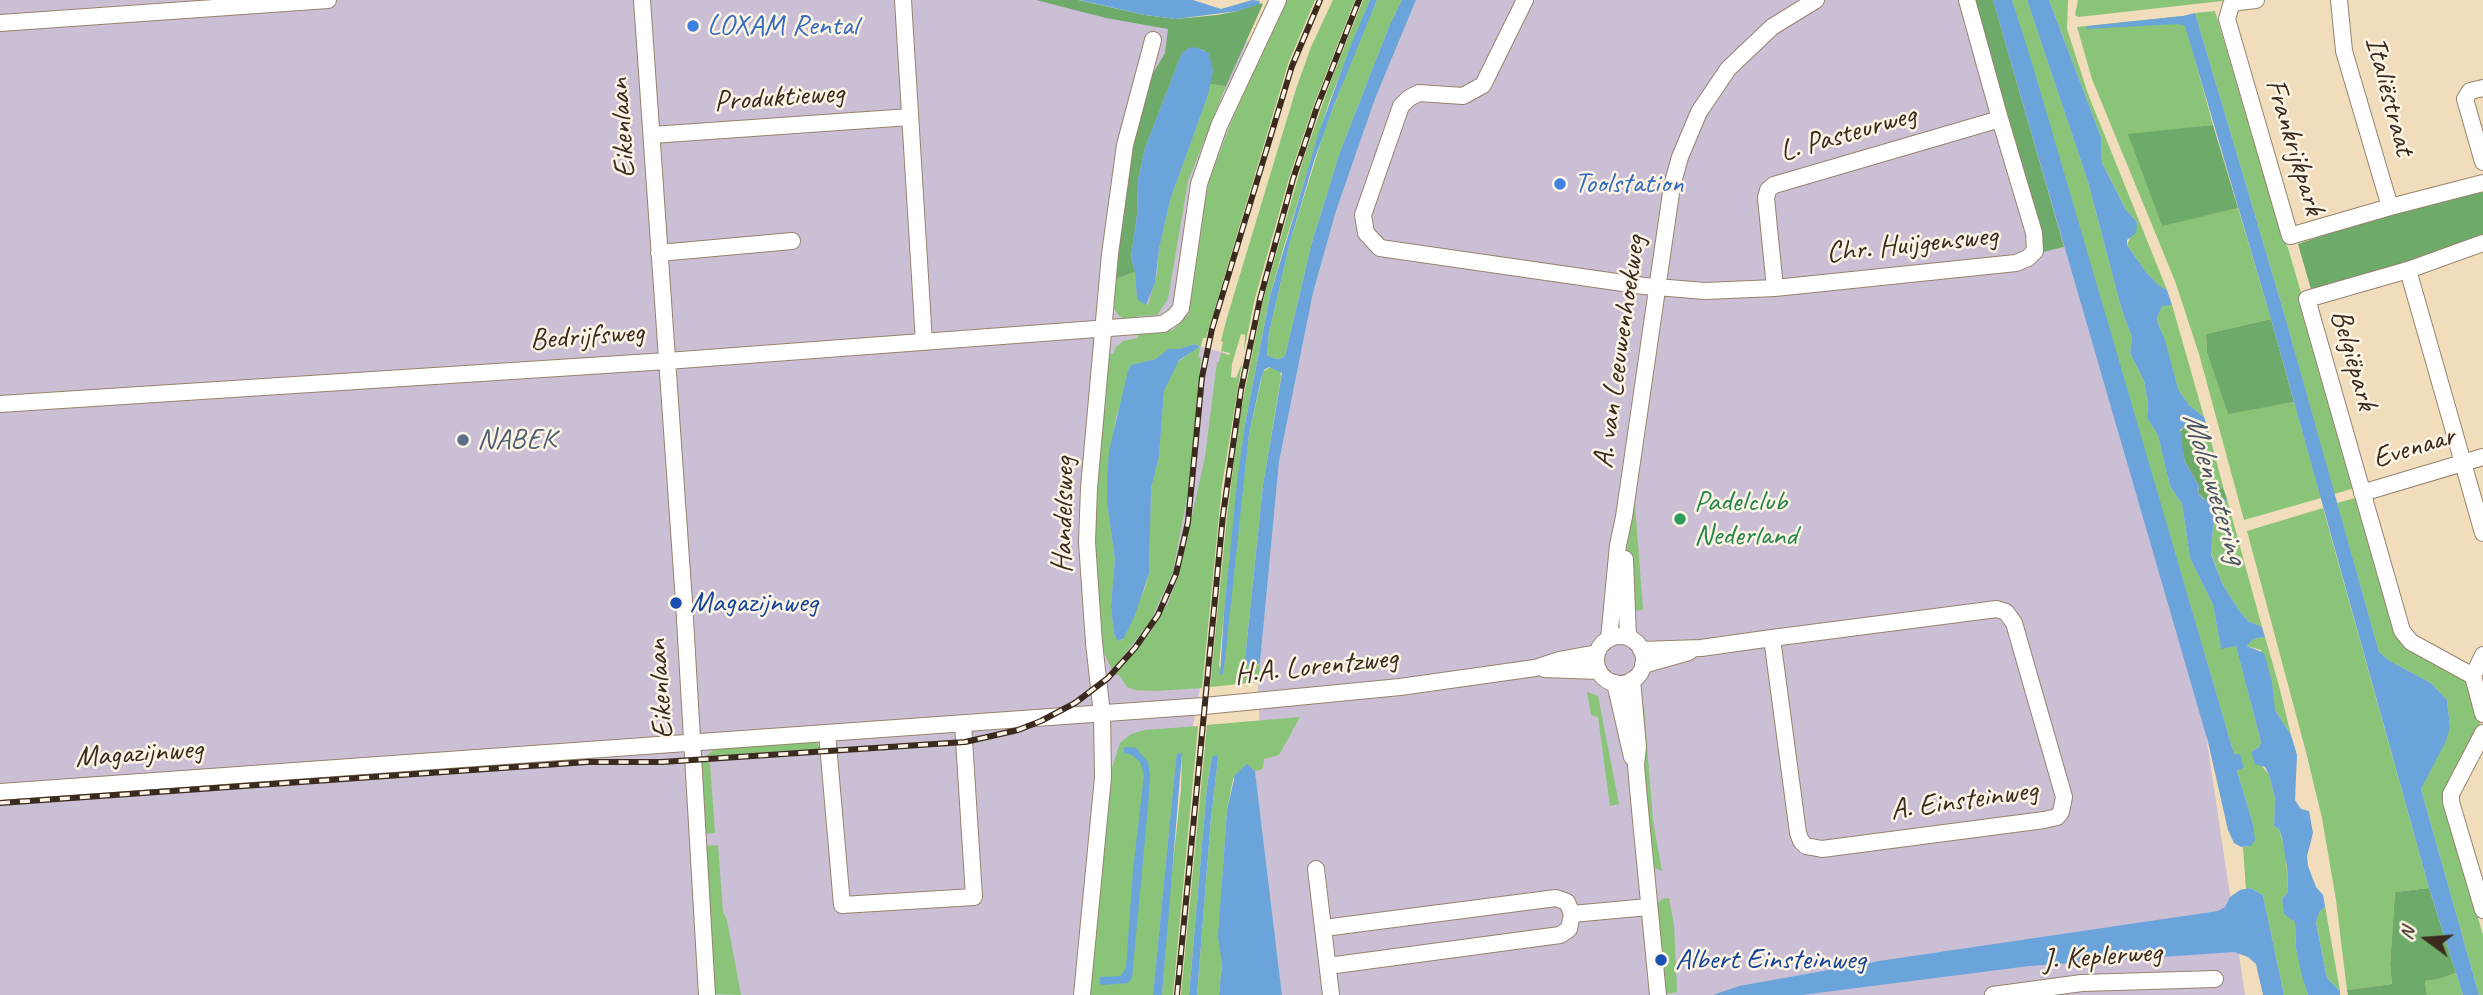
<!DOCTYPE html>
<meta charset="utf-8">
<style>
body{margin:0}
#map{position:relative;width:2483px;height:995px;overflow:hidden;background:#f1dcbc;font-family:Caveat,sans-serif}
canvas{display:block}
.north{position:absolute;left:2392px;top:904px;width:70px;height:70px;-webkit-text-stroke:5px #fcf5e5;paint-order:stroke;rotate:286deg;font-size:19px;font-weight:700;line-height:28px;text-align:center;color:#3b2a1e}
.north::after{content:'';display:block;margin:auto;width:24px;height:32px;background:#3b2a1e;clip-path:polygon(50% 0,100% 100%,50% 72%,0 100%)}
</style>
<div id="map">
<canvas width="2483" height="995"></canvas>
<div class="north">N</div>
</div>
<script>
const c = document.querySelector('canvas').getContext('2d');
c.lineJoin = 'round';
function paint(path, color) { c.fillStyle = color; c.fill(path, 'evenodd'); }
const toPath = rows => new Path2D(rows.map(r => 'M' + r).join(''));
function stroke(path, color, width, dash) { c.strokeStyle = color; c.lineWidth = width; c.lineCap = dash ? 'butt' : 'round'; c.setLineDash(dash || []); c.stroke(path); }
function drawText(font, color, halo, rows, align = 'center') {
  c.font = font + ' Caveat,sans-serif'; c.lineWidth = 5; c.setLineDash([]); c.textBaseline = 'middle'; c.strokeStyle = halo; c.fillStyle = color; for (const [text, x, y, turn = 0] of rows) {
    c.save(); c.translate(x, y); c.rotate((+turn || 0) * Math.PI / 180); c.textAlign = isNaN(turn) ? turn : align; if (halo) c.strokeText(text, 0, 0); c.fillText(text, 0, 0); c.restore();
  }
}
paint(toPath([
 [0,0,1078,0,1282,50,1193,345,1226,353,1190,586,1200,687,1192,732,1182,753,1153,995,0,995],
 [1416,0,1994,0,2104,334,2206,735,2245,995,1282,995,1255,771,1260,738,1258,684,1279,462,1313,293,1336,211,1375,99]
]), '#cbbfd5');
paint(toPath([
 [1287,0,1315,0,1288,64,1206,338,1203,338,1198,357,1201,358,1188,492,1173,572,1150,622,1112,670,1103,650,1094,535,1096,493,1108,354,1113,354,1116,347,1123,341,1138,338,1138,334,1173,330,1189,314,1202,213,1210,179,1230,125,1260,55],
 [1195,344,1199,346,1177,363,1164,391,1159,456,1151,489,1149,573,1145,588,1122,640,1119,641,1114,635,1111,606,1115,559,1107,502,1107,478,1116,417,1134,364,1156,359,1169,349,1179,349],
 [1333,0,1355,0,1313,107,1289,178,1255,298,1244,351,1245,335,1241,334,1232,364,1231,377,1236,378,1242,363,1222,485,1202,688,1156,691,1135,690,1127,687,1119,675,1115,675,1150,633,1168,603,1179,575,1205,457,1217,362,1219,362,1221,353,1229,355,1230,353,1221,351,1223,342,1221,341,1226,321,1296,89,1311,47],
 [1363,0,1370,0,1329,102,1284,246,1270,296,1245,424,1224,612,1219,666,1223,672,1249,434,1263,372,1270,367,1280,371,1281,377,1263,485,1245,659,1247,665,1256,666,1260,663,1259,682,1210,687,1227,516,1240,415,1263,300,1303,160,1330,83],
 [1377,0,1402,0,1390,24,1340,152,1312,242,1285,356,1280,359,1273,358,1267,355,1269,333,1290,242,1324,132,1353,56],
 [2012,0,2027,0,2088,182,2122,311,2132,337,2130,353,2144,381,2148,404,2147,418,2158,434,2170,486,2182,504,2190,558,2213,605,2221,648,2236,645,2261,742,2259,747,2251,752,2269,775,2275,798,2274,826,2279,829,2286,855,2288,892,2282,899,2284,913,2295,922,2296,949,2308,995,2284,995,2263,895,2250,888,2246,889,2243,847,2251,846,2253,824,2237,771,2244,768,2240,755,2234,754],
 [2049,0,2068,0,2067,29,2088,94,2167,290,2158,286,2146,272,2127,245,2137,222,2126,210,2102,163,2101,137],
 [2078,0,2231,0,2078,17,2075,15],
 [2215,11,2282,237,2288,248,2358,487,2334,494,2282,306,2195,13],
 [2183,16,2213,125,2129,135,2162,225,2238,208,2271,319,2206,334,2207,353,2228,413,2294,402,2321,498,2244,520,2199,354,2175,281,2092,79,2077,27],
 [1209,84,1226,86,1188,181,1168,299,1157,315,1137,316,1137,319,1125,319,1118,315,1113,306,1115,279,1135,272,1137,299,1148,305,1157,274,1159,249,1170,200,1208,95],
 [2168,304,2172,305,2204,417,2189,405,2178,389,2157,318,2162,306],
 [2208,430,2224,490,2211,476,2205,462,2203,450,2204,435],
 [1634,491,1643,610,1630,611,1627,550],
 [2359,497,2401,641,2468,680,2481,726,2444,803,2483,935,2483,995,2479,995,2421,789,2450,727,2447,700,2431,683,2390,661,2379,652,2337,503],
 [2227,499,2262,627,2248,621,2238,609,2222,583,2211,553,2213,527,2217,513],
 [2323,508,2429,888,2395,892,2390,965,2392,984,2347,990,2336,900,2322,818,2306,752,2247,531],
 [2265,637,2279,686,2291,735,2275,710,2261,650,2247,646,2253,639],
 [1587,692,1598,696,1619,804,1610,806,1598,717,1591,715],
 [1644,706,1653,821,1662,871,1652,867,1638,707],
 [1300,717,1279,755,1264,759,1263,769,1255,771,1247,765,1233,779,1227,810,1222,883,1222,963,1219,995,1197,995,1211,818,1218,759,1212,757,1207,786,1189,995,1181,995,1207,725],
 [1198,726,1173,995,1162,995,1169,900,1181,789,1182,753,1177,754,1176,760,1153,995,1089,995,1111,771,1120,743,1131,734,1145,730],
 [815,741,822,749,706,756,716,748],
 [706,761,710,763,715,833,705,834,700,767,702,762],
 [718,845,723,912,727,920,741,995,715,994,705,846],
 [1669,898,1674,925,1677,992,1666,994,1663,953,1658,953,1655,905,1662,899],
 [2325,906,2340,991,2327,978,2316,921,2319,913],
 [2456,973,2463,995,2427,995,2425,981,2439,979]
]), '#89c479');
paint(toPath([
 [1036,0,1078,0,1145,15,1176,19,1217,15,1238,11,1259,3,1263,4,1226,86,1209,84,1213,70,1204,50,1189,48,1182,53,1145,148,1138,180,1137,215,1131,257,1135,272,1115,279,1133,144,1148,82,1165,53,1168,29,1106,18],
 [1972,0,1993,0,2064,247,2043,252],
 [2213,125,2238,208,2162,226,2128,134],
 [2483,192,2483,236,2401,268,2312,293,2298,244,2411,206],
 [2271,319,2294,402,2228,414,2207,353,2206,334],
 [2184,427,2204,435,2203,450,2205,463,2211,476,2224,490,2227,499,2205,500,2198,493,2199,486,2185,462,2179,433],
 [2429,888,2456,973,2439,979,2425,981,2427,995,2348,995,2347,990,2392,984,2390,965,2395,892]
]), '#6eaa69');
paint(toPath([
 [1079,0,1193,0,1221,9,1252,0,1260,1,1259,4,1238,11,1176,19,1145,15],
 [1370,0,1377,0,1334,105,1314,161,1290,242,1269,333,1267,355,1273,358,1280,359,1285,356,1312,242,1340,152,1390,24,1402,0,1416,0,1375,99,1336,211,1313,293,1279,462,1260,663,1252,667,1247,665,1245,659,1263,485,1282,373,1269,367,1264,370,1261,379,1249,434,1225,660,1223,674,1220,675,1224,612,1237,483,1245,424,1270,296,1319,132,1351,45],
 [1993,0,2012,0,2032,63,2234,754,2240,754,2244,768,2237,771,2253,824,2255,840,2251,846,2241,847,2234,843,2228,830,2208,742],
 [2027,0,2049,0,2101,137,2102,163,2126,210,2137,222,2136,233,2127,240,2127,245,2146,272,2158,285,2167,290,2172,305,2162,306,2157,318,2159,326,2165,340,2178,389,2189,405,2204,417,2208,430,2204,435,2192,429,2184,427,2180,430,2185,462,2199,486,2198,493,2202,498,2205,500,2227,499,2217,513,2213,527,2211,554,2222,583,2238,609,2248,621,2262,627,2265,637,2253,639,2247,646,2264,653,2272,682,2275,710,2291,735,2297,755,2295,800,2301,809,2309,811,2313,833,2307,856,2308,866,2316,887,2323,895,2325,906,2319,913,2316,922,2327,978,2340,991,2340,995,2308,995,2302,976,2296,949,2295,922,2284,914,2282,899,2288,892,2287,866,2282,838,2279,829,2274,826,2275,798,2269,775,2265,767,2255,764,2251,752,2259,747,2261,742,2236,646,2221,649,2213,605,2190,558,2182,504,2170,486,2158,435,2147,418,2148,404,2144,381,2130,353,2132,337,2122,311,2088,182],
 [2195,13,2282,306,2379,652,2390,661,2431,683,2447,700,2450,727,2446,741,2421,789,2479,995,2463,995,2429,888,2271,319,2185,26,2178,24,2086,29,2088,26,2183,16],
 [1195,47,1209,53,1213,71,1208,95,1170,200,1159,249,1155,283,1146,305,1137,299,1135,272,1131,257,1137,215,1138,180,1145,148,1182,53,1189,48],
 [1195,344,1199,346,1198,348,1179,360,1164,391,1159,456,1151,489,1149,573,1135,615,1124,638,1118,641,1114,634,1111,606,1115,559,1107,502,1107,478,1109,451,1128,371,1131,365,1156,359,1168,349,1179,349],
 [1124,747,1136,748,1148,762,1150,775,1148,807,1132,978,1128,983,1104,985,1100,984,1100,977,1121,976,1126,968,1133,870,1144,775,1140,762,1132,755,1124,753],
 [1182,753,1162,995,1153,995,1176,760,1177,754],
 [1217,755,1218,759,1211,818,1197,995,1189,995,1207,786,1212,757],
 [1247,764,1255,771,1282,995,1219,995,1222,963,1218,937,1227,810,1235,775],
 [2250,888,2263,895,2284,995,2263,995,2256,964,2248,957,2234,952,2029,966,1802,995,1713,995,1739,986,1879,961,2218,911,2225,907,2230,897,2240,890]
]), '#6ba4da');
const minor = toPath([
 [642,0,684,602,707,995],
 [903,0,924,342],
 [1525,0,1483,85,1463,96,1419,93,1409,98,1401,106,1363,215,1366,233,1380,248,1644,286,1705,291,1775,288,2016,263,2028,258,2035,251,2034,233,2000,119,1967,0],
 [2256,0,2238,2,2231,5,2227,19,2290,236,2390,207,2483,183],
 [2339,0,2344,51,2390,207],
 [0,23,328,0],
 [2483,88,2470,91,2465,99,2483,162],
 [652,135,910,117],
 [2483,243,2408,270,2307,299,2402,631,2411,642,2473,676,2483,714],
 [659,253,792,241],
 [2408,270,2483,533],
 [1775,288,1766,198,1768,190,1774,185,2000,119],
 [0,404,667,361,1163,324,1175,316,1181,308,1199,184,1219,126,1278,0],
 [2362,493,2483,457],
 [1625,559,1628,637],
 '1596 660a24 24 0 1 1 48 0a24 24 0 1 1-48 0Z',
 [1609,639,1618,545,1624,517,1672,186,1680,157,1699,112,1728,69,1772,27,1816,0],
 [1641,650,1701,648,1772,638,1798,833,1801,841,1806,846,1822,849,2044,820,2057,817,2061,812,2064,797,2014,623,2006,612,1997,609,1772,638],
 [1643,665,1689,652],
 [1544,669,1599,671],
 [2473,676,2483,655],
 [1632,680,1638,747,1636,765,1638,789,1658,995],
 [1615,683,1632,757],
 [827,733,842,905,974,897,963,724],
 [2483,733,2451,794,2451,802,2483,910],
 [0,792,1204,706,1400,687,1535,668,1559,660,1597,653],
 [1316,869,1331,995],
 [1324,928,1556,898,1567,902,1572,914,1648,907],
 [1328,966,1560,935,1569,929,1572,914],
 [1082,995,1103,777,1102,714,1094,643,1087,542,1089,488,1110,254,1125,145,1153,40],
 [1993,995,2082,983,2215,979]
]);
stroke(minor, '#96836d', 18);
stroke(minor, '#fff', 16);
const rail = toPath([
 [0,803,587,762,662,762,965,742,1018,730,1041,721,1075,703,1108,678,1135,648,1158,615,1176,574,1188,522,1202,377,1212,329,1292,66,1320,0],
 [1177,995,1223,515,1241,390,1260,299,1293,179,1317,107,1359,0]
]);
stroke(rail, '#3b2a1e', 6);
stroke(rail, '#fcf5e5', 3.5, [10]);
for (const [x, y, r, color] of [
 [693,26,7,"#3f7fe0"],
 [1560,184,7,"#3f7fe0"],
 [463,440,7,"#5c6f8a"],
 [1680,519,7,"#2e9e5b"],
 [676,603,7,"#1a4fb4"],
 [1661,960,7,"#1a4fb4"]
]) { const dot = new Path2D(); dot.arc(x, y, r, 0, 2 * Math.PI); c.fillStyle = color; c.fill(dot); stroke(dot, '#fcf5e5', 2.5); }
drawText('30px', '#366cbe', '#fcf5e5', [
 ["LOXAM Rental",707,26],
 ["Toolstation",1574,184]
], 'left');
drawText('30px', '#3b2a1e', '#fcf5e5', [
 ["Italiëstraat",2389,96,75],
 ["Produktieweg",779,98,-4],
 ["Eikenlaan",623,128,-94],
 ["L. Pasteurweg",1848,134,-16],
 ["Frankrijkpark",2294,147,73],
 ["Chr. Huijgensweg",1912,245,-6],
 ["Bedrijfsweg",587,337,-4],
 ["A. van Leeuwenhoekweg",1620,352,-82],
 ["Belgiëpark",2353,360,74],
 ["Evenaar",2414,448,-17],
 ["Handelsweg",1064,515,-89],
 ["H.A. Lorentzweg",1316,667,-6],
 ["Eikenlaan",661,689,-94],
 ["Magazijnweg",139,754,-4],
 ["A. Einsteinweg",1964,801,-8],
 ["J. Keplerweg",2102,957,-4]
]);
drawText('30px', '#4e5e75', '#fcf5e5', [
 ["NABEK",477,440]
], 'left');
drawText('30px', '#27864d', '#fcf5e5', [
 ["Padelclub",1694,502],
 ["Nederland",1694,536]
], 'left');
drawText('30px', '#164399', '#fcf5e5', [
 ["Magazijnweg",690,603],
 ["Albert Einsteinweg",1675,960]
], 'left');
drawText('italic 32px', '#4c5560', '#fcf5e5', [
 ["Molenwetering",2214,488,73]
]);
</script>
